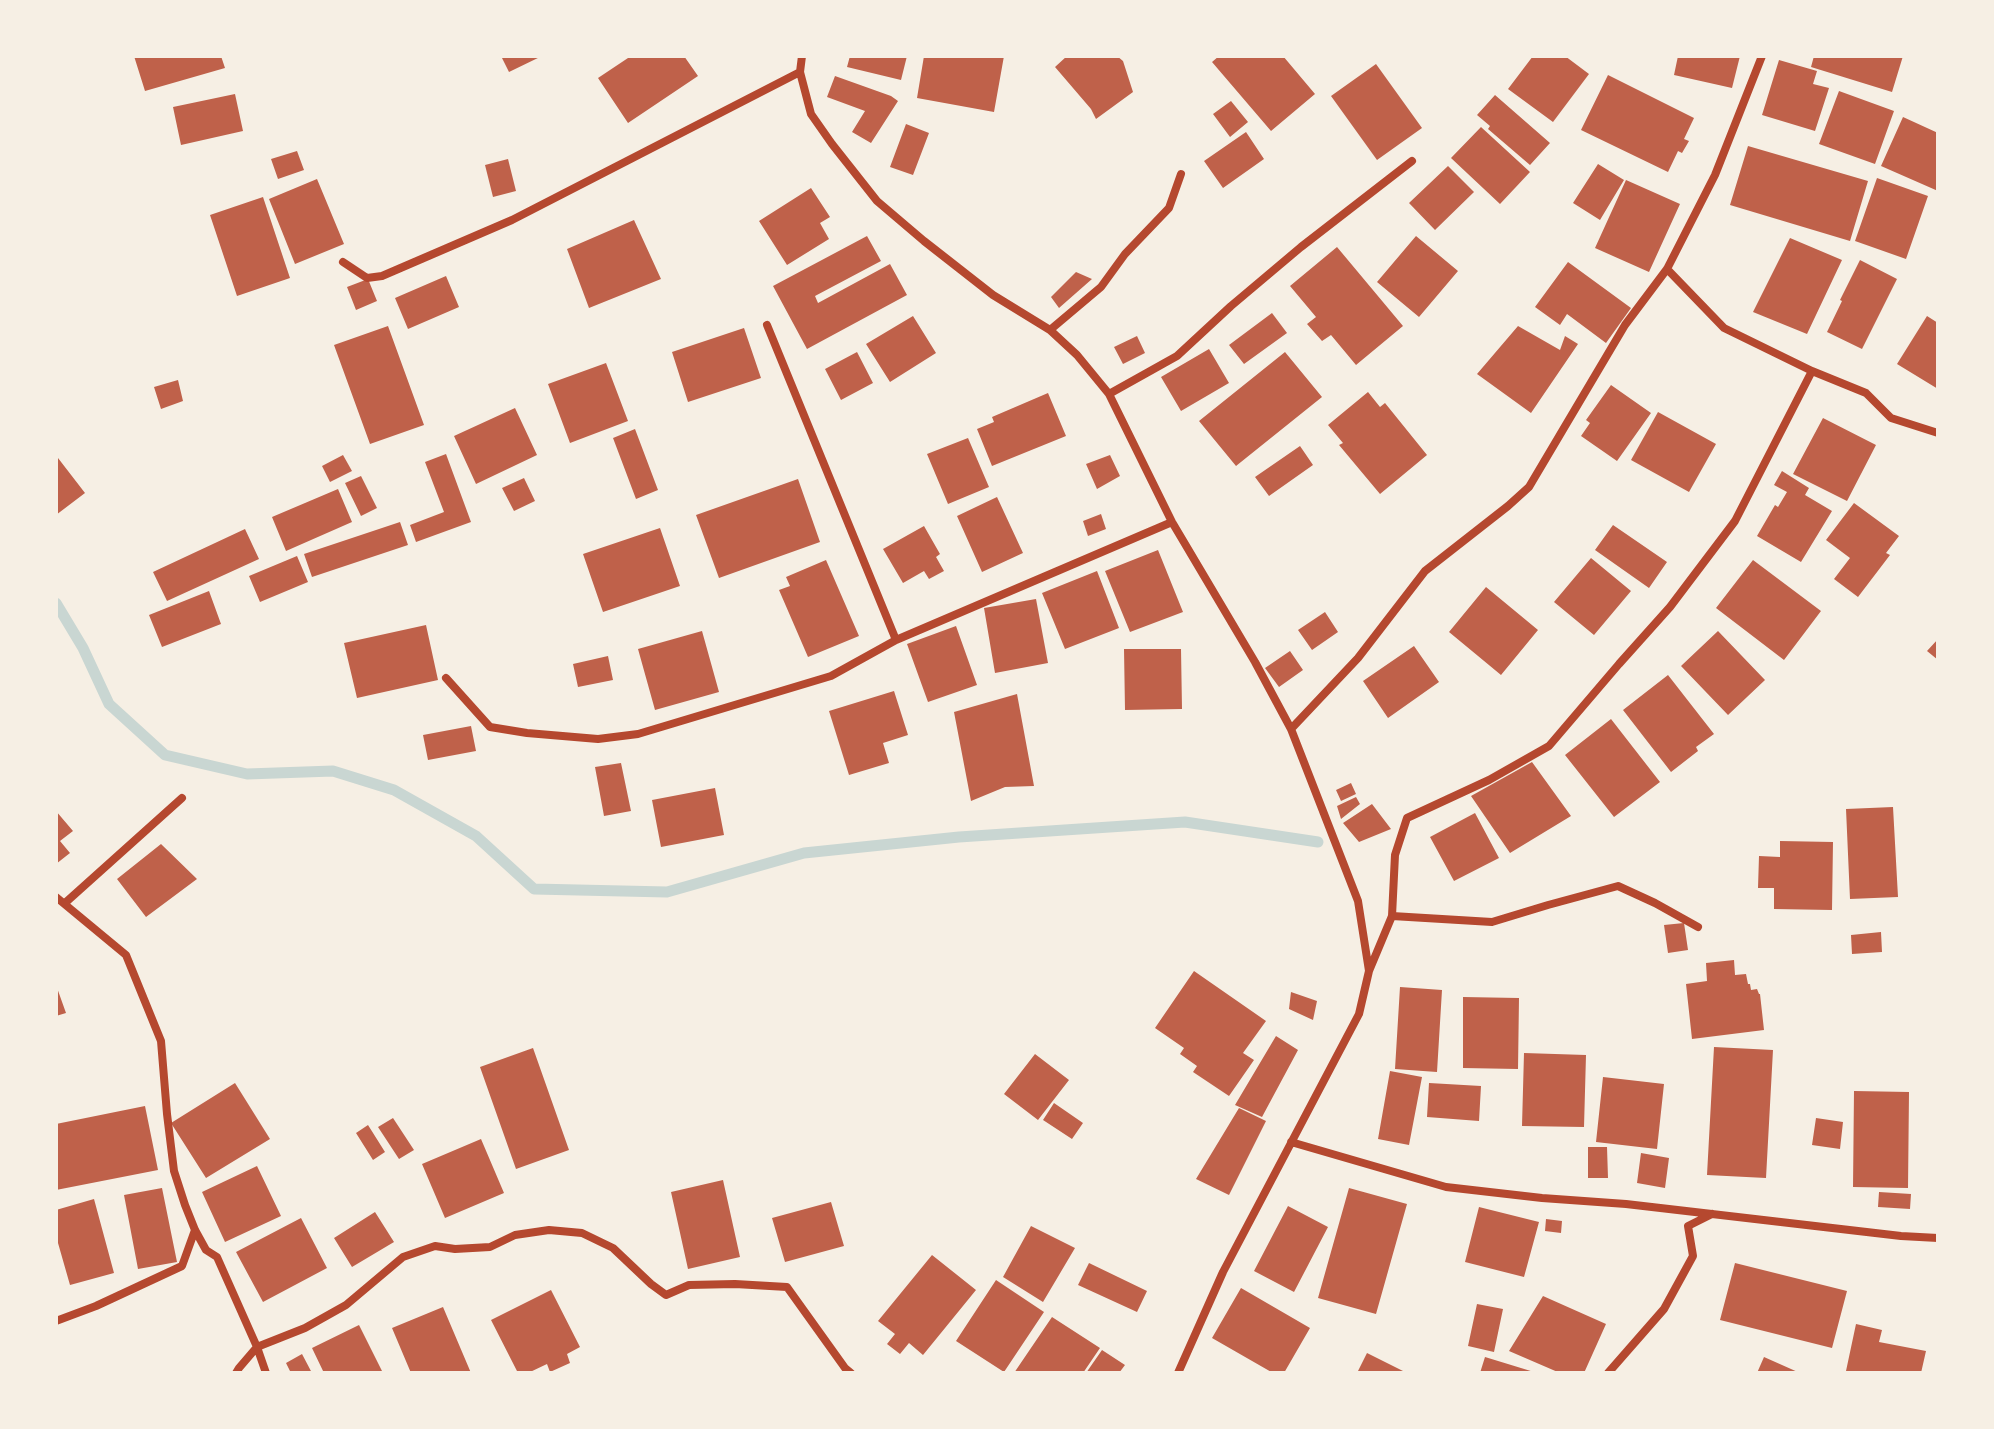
<!DOCTYPE html>
<style>
body{margin:0}
#map{position:relative;width:1994px;height:1429px;overflow:hidden;background:#f6efe4;font-family:"DM Sans",sans-serif}
canvas{display:block}
.frame{position:absolute;inset:0;border:58px solid #f6efe4;pointer-events:none}
</style>
<div id="map">
<canvas width="1994" height="1429"></canvas>
<div class="frame"></div>
</div>
<script>
const c = document.querySelector('canvas').getContext('2d');
c.lineJoin = 'round';
const toPath = rows => new Path2D(rows.map(r => 'M' + r).join(''));
function stroke(path, color, width, dash) { c.strokeStyle = color; c.lineWidth = width; c.lineCap = dash ? 'butt' : 'round'; c.setLineDash(dash || []); c.stroke(path); }
function paint(path, color) { c.fillStyle = color; c.fill(path, 'evenodd'); }
stroke(toPath([
 [56,603,83,648,109,704,165,755,247,774,333,771,394,790,476,836,534,889,667,892,804,853,959,837,1185,822,1318,842]
]), '#c9d6d2', 11);
paint(toPath([
 [134,56,221,56,225,68,145,91],
 [501,56,542,56,509,72],
 [631,56,684,56,698,76,628,123,598,78],
 [850,56,907,56,901,80,847,67],
 [924,56,1004,56,994,112,917,98],
 [1067,56,1117,56,1123,61,1133,92,1096,119,1091,109,1055,67],
 [1219,56,1283,56,1315,94,1271,131,1212,62],
 [1533,56,1565,56,1589,74,1553,122,1508,89],
 [1678,56,1740,56,1732,88,1674,75],
 [1814,56,1903,56,1892,92,1811,67],
 [1779,60,1817,71,1813,84,1829,88,1815,131,1762,115],
 [1376,64,1422,128,1377,160,1331,96],
 [1608,75,1694,118,1684,139,1689,141,1682,153,1678,151,1668,172,1581,130],
 [835,76,891,96,898,101,871,143,852,132,865,111,827,97],
 [1839,91,1894,111,1875,164,1819,144],
 [235,94,243,131,181,145,173,107],
 [1495,95,1550,143,1530,165,1488,129,1490,126,1477,115],
 [1231,101,1248,122,1230,137,1213,114],
 [1903,117,1938,133,1938,191,1881,166],
 [906,124,929,133,913,175,890,167],
 [1481,127,1530,172,1500,204,1451,158],
 [1246,132,1264,159,1223,188,1204,161],
 [1748,146,1868,181,1850,241,1730,205],
 [297,151,304,170,278,179,271,159],
 [508,159,516,191,493,197,485,165],
 [1598,164,1624,180,1600,220,1573,203],
 [1448,166,1474,192,1435,230,1409,203],
 [1877,178,1928,196,1906,259,1855,241],
 [317,179,344,244,295,264,269,199],
 [1626,180,1680,204,1649,272,1595,248],
 [811,188,830,217,820,223,829,239,787,265,759,221],
 [263,197,290,278,237,296,210,215],
 [634,220,661,279,589,308,567,249],
 [867,236,881,261,815,296,818,303,890,264,907,295,807,349,773,286],
 [1416,236,1458,271,1419,317,1377,282],
 [1790,238,1842,260,1807,334,1753,312],
 [1337,247,1403,326,1356,365,1331,335,1322,341,1307,324,1316,317,1290,286],
 [1860,260,1897,279,1862,349,1827,332,1842,301,1840,300],
 [1568,262,1631,308,1606,343,1567,314,1560,325,1535,307],
 [1076,272,1092,279,1059,308,1051,297],
 [446,276,459,307,408,329,395,298],
 [368,279,377,301,356,310,347,287],
 [1272,313,1287,333,1244,364,1229,345],
 [913,316,936,353,890,382,866,344],
 [1927,316,1938,323,1938,389,1897,364],
 [388,326,424,425,370,444,334,345],
 [1518,326,1560,350,1565,336,1578,344,1531,413,1477,374],
 [744,328,761,378,688,402,672,352],
 [1137,336,1145,353,1123,364,1114,347],
 [1209,349,1229,383,1181,411,1161,377],
 [857,352,873,383,841,400,825,369],
 [1285,352,1322,397,1236,466,1199,421],
 [606,363,628,421,570,443,548,384],
 [178,380,183,401,161,409,154,387],
 [1611,385,1651,413,1617,461,1581,436,1590,423,1586,420],
 [1368,392,1380,407,1385,403,1427,455,1380,494,1339,445,1343,443,1328,425],
 [1048,393,1066,436,992,466,977,429,994,422,992,417],
 [515,408,537,455,476,484,454,436],
 [1658,412,1716,444,1689,492,1631,460],
 [1823,418,1876,445,1847,501,1793,474],
 [635,429,658,490,636,499,613,438],
 [968,438,989,487,948,504,927,454],
 [1300,446,1313,465,1269,496,1255,477],
 [446,454,471,522,416,542,410,525,444,512,425,462],
 [343,455,352,471,330,482,322,466],
 [1110,455,1120,476,1097,489,1086,464],
 [58,458,85,493,56,515,56,460],
 [1782,471,1809,488,1805,495,1832,511,1801,562,1757,536,1775,505,1778,507,1787,492,1774,485],
 [361,476,377,508,361,516,345,483],
 [524,478,535,501,514,511,502,488],
 [798,479,820,542,719,578,696,515],
 [338,489,352,522,286,551,272,517],
 [997,497,1023,553,982,572,957,516],
 [1854,503,1899,536,1886,553,1890,555,1858,597,1834,579,1850,558,1826,540],
 [1101,514,1106,529,1088,536,1083,521],
 [400,522,408,545,312,577,304,554],
 [1613,525,1667,562,1649,588,1595,550],
 [924,526,940,554,936,557,944,571,929,579,924,571,903,583,883,549],
 [660,528,680,586,603,612,583,554],
 [245,529,259,559,167,601,153,572],
 [1158,550,1183,612,1130,632,1105,571],
 [297,556,308,582,260,602,249,576],
 [1591,558,1631,591,1594,635,1554,602],
 [826,560,859,636,808,657,779,590,790,586,786,577],
 [1753,560,1821,611,1784,660,1716,608],
 [1097,571,1119,628,1065,649,1042,593],
 [1486,587,1538,630,1501,675,1449,632],
 [209,591,221,624,162,647,149,615],
 [1036,599,1048,663,995,673,984,608],
 [1325,612,1338,632,1312,650,1298,630],
 [426,625,438,680,357,698,344,643],
 [956,626,977,685,928,702,907,644],
 [702,631,719,692,655,710,638,649],
 [1718,631,1765,680,1728,715,1681,666],
 [1938,639,1938,660,1927,651],
 [1414,646,1439,682,1388,718,1363,681],
 [1124,649,1181,649,1182,709,1125,710],
 [1290,651,1303,670,1279,687,1265,668],
 [608,656,613,680,578,687,573,664],
 [1668,675,1714,734,1696,747,1698,751,1671,772,1623,710],
 [894,691,908,735,883,743,889,763,849,775,829,711],
 [1017,694,1034,786,1005,787,971,801,954,712],
 [1611,719,1660,782,1614,817,1565,755],
 [471,726,476,751,428,760,423,735],
 [1532,762,1571,816,1510,853,1471,796],
 [621,763,631,811,604,816,595,767],
 [1351,783,1356,794,1341,801,1336,790],
 [715,788,724,835,661,847,652,800],
 [1356,797,1360,804,1341,819,1337,806],
 [1372,804,1391,829,1359,842,1343,823],
 [1893,807,1898,897,1850,899,1846,809],
 [56,811,73,831,60,841,70,853,56,864],
 [1475,813,1499,858,1454,881,1430,837],
 [1780,841,1833,842,1832,910,1774,909,1774,888,1758,888,1759,856,1780,857],
 [161,844,197,879,146,917,117,879],
 [1684,923,1688,950,1668,953,1664,925],
 [1881,932,1882,952,1852,954,1851,935],
 [1734,960,1735,975,1746,974,1748,984,1750,984,1751,990,1757,989,1759,994,1760,994,1764,1030,1692,1039,1686,984,1707,981,1706,963],
 [1194,971,1266,1021,1243,1053,1254,1060,1229,1096,1193,1072,1197,1066,1180,1054,1184,1048,1155,1028],
 [56,985,66,1013,56,1016],
 [1400,987,1442,990,1437,1072,1395,1069],
 [1291,992,1317,1001,1313,1020,1289,1009],
 [1463,997,1519,998,1518,1069,1463,1068],
 [1276,1036,1298,1050,1262,1117,1235,1105],
 [1714,1047,1773,1050,1766,1178,1707,1175],
 [533,1048,569,1150,516,1169,480,1067],
 [1524,1053,1586,1055,1584,1127,1522,1126],
 [1035,1054,1069,1080,1038,1120,1004,1094],
 [1390,1071,1422,1077,1409,1145,1378,1139],
 [1603,1077,1664,1084,1657,1149,1596,1142],
 [235,1083,270,1139,206,1178,171,1123],
 [1429,1083,1481,1086,1479,1121,1427,1117],
 [1854,1091,1909,1092,1908,1188,1853,1187],
 [1054,1103,1083,1123,1072,1139,1043,1120],
 [145,1106,158,1170,56,1190,56,1124],
 [1239,1108,1266,1121,1229,1195,1196,1179],
 [393,1118,414,1150,399,1159,378,1127],
 [1816,1118,1843,1122,1840,1149,1812,1145],
 [368,1125,385,1152,373,1160,356,1133],
 [481,1139,504,1193,445,1218,422,1164],
 [1588,1147,1607,1147,1608,1178,1588,1178],
 [1641,1153,1669,1158,1665,1188,1637,1183],
 [257,1166,281,1216,225,1242,202,1192],
 [723,1180,740,1257,688,1269,671,1192],
 [162,1188,177,1262,138,1269,124,1195],
 [1349,1188,1407,1204,1376,1314,1318,1298],
 [1879,1192,1911,1194,1910,1209,1878,1207],
 [94,1199,114,1273,70,1285,56,1236,56,1210],
 [831,1202,844,1246,785,1262,772,1218],
 [1288,1206,1328,1227,1294,1292,1254,1271],
 [1479,1207,1539,1222,1524,1277,1465,1262],
 [375,1212,394,1242,352,1267,334,1238],
 [301,1218,327,1268,263,1302,236,1252],
 [1546,1219,1562,1221,1561,1233,1545,1231],
 [1031,1226,1075,1248,1043,1302,1003,1277],
 [932,1255,976,1290,923,1355,909,1343,900,1354,887,1344,895,1334,878,1321],
 [1089,1263,1147,1291,1137,1312,1078,1285],
 [1735,1263,1847,1291,1832,1348,1720,1320],
 [996,1280,1044,1312,1004,1372,956,1341],
 [1241,1288,1310,1328,1284,1373,1273,1373,1212,1338],
 [551,1290,580,1347,567,1354,570,1363,550,1372,547,1364,528,1373,518,1373,491,1320],
 [1543,1296,1606,1324,1584,1373,1560,1373,1509,1351],
 [1477,1304,1503,1309,1494,1352,1468,1346],
 [443,1307,471,1373,411,1373,392,1328],
 [1052,1317,1100,1348,1083,1373,1014,1373],
 [1856,1324,1882,1330,1879,1342,1926,1351,1921,1373,1857,1373,1846,1371],
 [359,1325,383,1373,324,1373,312,1348],
 [1102,1350,1125,1365,1119,1373,1086,1373],
 [1367,1353,1407,1373,1357,1373],
 [302,1354,312,1373,291,1373,286,1363],
 [1485,1357,1534,1372,1534,1373,1480,1373],
 [1764,1357,1800,1373,1757,1373]
]), '#bf614a');
stroke(toPath([
 [802,56,800,72,811,114,832,144,877,201,924,241,993,295,1050,330,1077,355,1109,394,1172,522,1255,662,1291,729,1358,901,1369,971,1359,1014,1223,1272,1178,1373],
 [343,262,367,278,382,276,512,220,800,72],
 [1667,269,1724,328,1812,371,1866,393,1891,418,1938,433],
 [767,325,896,640],
 [1050,330,1101,287,1125,254,1169,208,1181,174],
 [1109,394,1177,356,1231,306,1301,247,1412,161],
 [446,678,490,727,527,733,598,739,638,734,831,676,896,640,1172,522],
 [1291,729,1358,658,1425,571,1508,506,1529,487,1625,325,1667,269,1715,175,1762,56],
 [56,897,126,955,161,1041,167,1114,174,1171,185,1205,195,1230,206,1250,217,1257,257,1347,266,1373],
 [65,903,182,798],
 [1392,916,1492,922,1548,905,1618,886,1655,903,1698,927],
 [1369,971,1392,916,1395,855,1407,818,1489,780,1549,746,1619,664,1670,607,1735,521,1812,371],
 [1291,1142,1446,1187,1542,1198,1626,1204,1901,1236,1938,1238],
 [56,1321,96,1306,182,1266,195,1230],
 [236,1373,239,1368,257,1347,305,1328,346,1305,403,1257,435,1246,455,1249,490,1247,515,1235,549,1230,582,1233,613,1248,651,1284,666,1295,689,1285,735,1284,787,1287,845,1368,851,1373],
 [1608,1373,1664,1309,1693,1256,1688,1226,1712,1214]
]), '#b5482f', 8);
</script>
